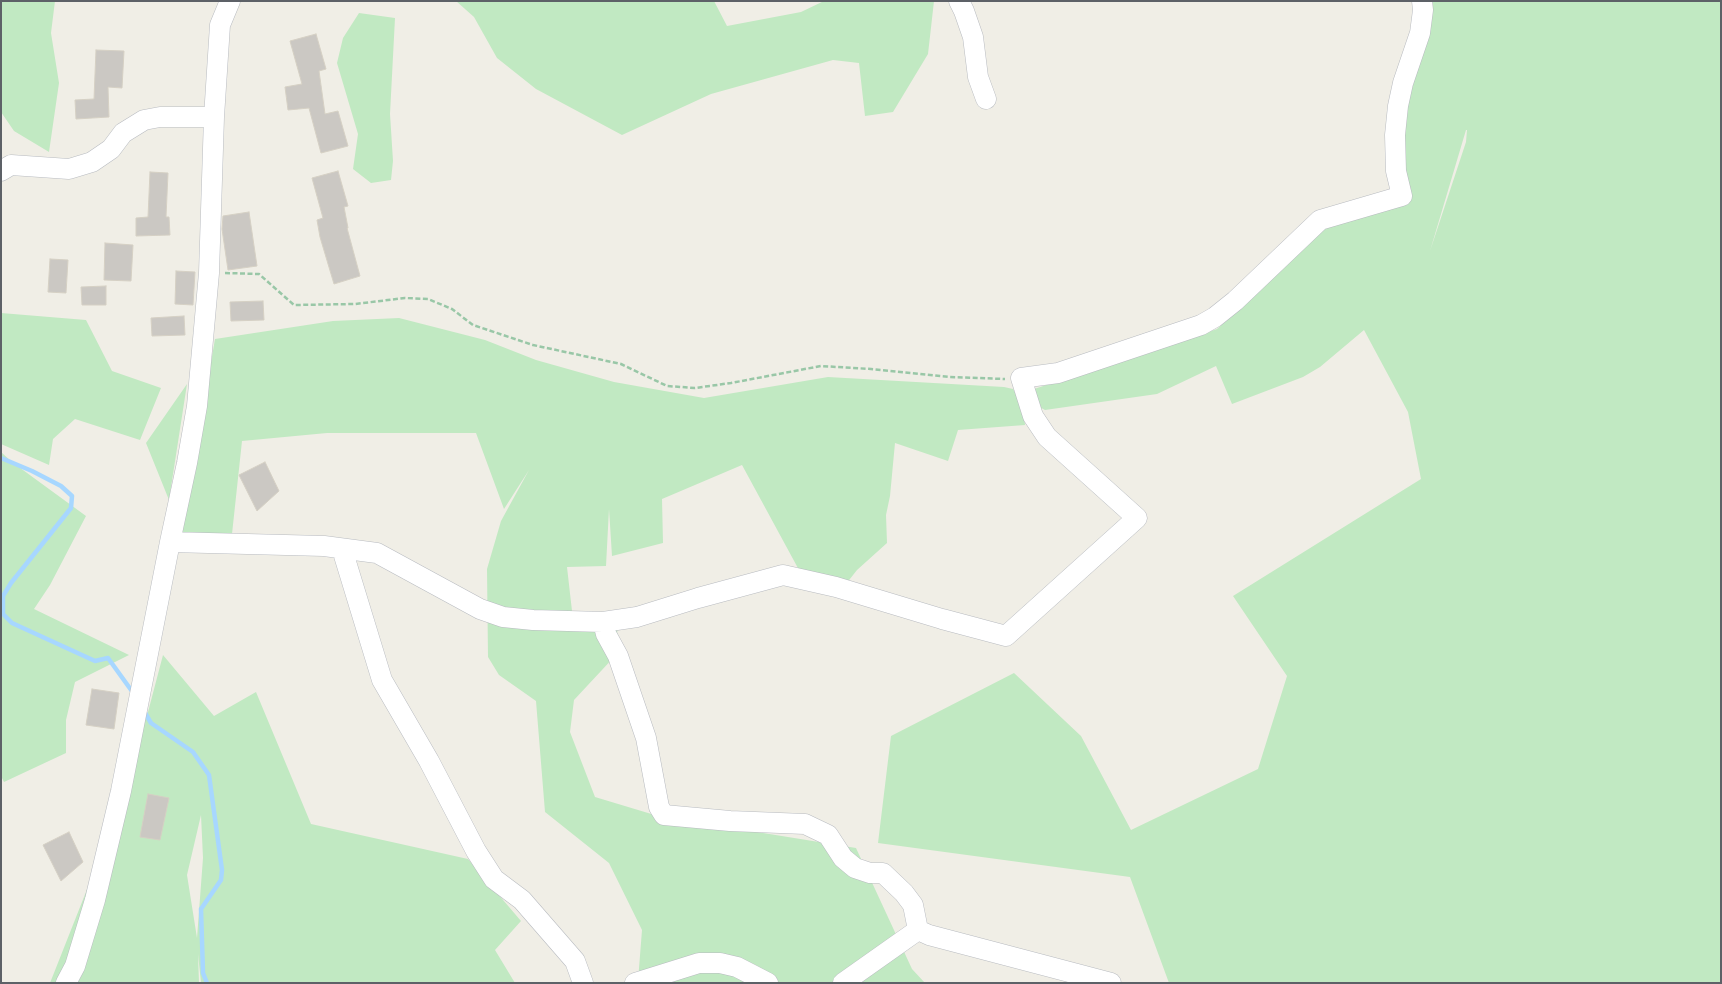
<!DOCTYPE html>
<style>
body{margin:0}
#map{position:relative;width:1722px;height:984px;overflow:hidden;background:#f0eee6;font-family:"Source Sans 3",sans-serif}
canvas{display:block}
.frame{position:absolute;inset:0;border:2px solid #5d6167;pointer-events:none}
</style>
<div id="map">
<canvas width="1722" height="984"></canvas>
<div class="frame"></div>
</div>
<script>
const c = document.querySelector('canvas').getContext('2d');
c.lineJoin = 'round';
function paint(path, color) { c.fillStyle = color; c.fill(path, 'evenodd'); }
const toPath = rows => new Path2D(rows.map(r => 'M' + r).join(''));
function stroke(path, color, width, dash) { c.strokeStyle = color; c.lineWidth = width; c.lineCap = dash ? 'butt' : 'round'; c.setLineDash(dash || []); c.stroke(path); }
paint(toPath([
 [1,1,55,1,51,33,59,83,49,152,14,131,1,112],
 [456,1,714,1,727,26,801,12,824,1,934,1,928,54,893,112,865,116,859,63,833,60,711,94,622,135,536,89,497,58,474,17],
 [1429,1,1721,1,1721,983,1169,983,1130,877,878,843,891,736,1014,673,1081,736,1131,830,1258,769,1287,676,1233,596,1421,479,1408,412,1364,330,1320,367,1303,377,1232,404,1216,366,1157,394,1045,410,1036,405,1031,390,1217,329,1324,228,1402,206,1404,117,1415,78],
 [1467,130,1466,142,1430,251,1466,130],
 [359,13,395,18,390,114,393,161,391,180,371,183,353,169,358,134,337,63,343,38],
 [1,313,86,320,112,371,161,388,140,440,75,419,53,439,49,465,1,444],
 [399,318,485,340,536,360,614,382,704,398,828,377,1004,387,1013,389,1023,405,1025,425,958,430,948,461,895,443,890,496,886,515,887,543,857,570,846,584,799,570,742,465,662,499,663,543,612,556,609,509,606,566,567,567,572,611,619,613,615,656,574,700,570,732,595,797,658,816,856,848,912,969,925,983,633,983,638,981,642,930,609,863,545,812,536,701,499,675,488,657,487,569,501,521,529,470,504,509,476,433,327,433,242,441,232,534,181,535,215,339,333,321],
 [187,384,169,500,146,443],
 [1,452,12,462,86,516,50,585,34,609,129,655,75,682,66,720,66,753,4,782,1,776],
 [163,655,214,716,256,692,311,824,468,859,521,921,495,950,515,983,201,983,198,954,199,983,50,983,133,773,141,723,148,712],
 [201,815,203,858,197,938,187,875]
]), '#c1e9c2');
stroke(toPath([
 [1,458,32,471,61,486,72,496,71,508,11,583,3,596,3,614,12,623,95,661,108,658,134,694],
 [144,711,151,723,193,752,209,775,222,870,221,880,201,909,203,973,207,983]
]), '#a7d7ff', 4.5);
const building = toPath([
 [316,34,326,69,319,71,325,114,338,111,348,146,321,153,309,108,288,110,285,87,302,84,290,41,316,34],
 [96,50,124,51,122,88,108,87,109,117,76,119,75,100,94,99,96,50],
 [338,171,348,206,344,207,348,228,347,228,360,276,334,284,320,237,317,220,323,218,312,178,338,171],
 [150,172,168,173,166,217,169,217,170,235,136,236,136,218,148,217,150,172],
 [249,212,257,266,228,270,222,229,223,216,249,212],
 [105,243,133,245,131,281,104,280,105,243],
 [50,259,68,260,66,293,48,292,50,259],
 [176,271,195,272,193,305,175,304,176,271],
 [106,286,106,305,82,305,81,287,106,286],
 [263,301,264,320,231,321,230,302,263,301],
 [184,316,185,335,152,336,151,318,184,316],
 [265,462,279,491,257,511,239,475,265,462],
 [92,689,119,693,114,729,86,725,92,689],
 [148,794,169,798,160,840,140,837,148,794],
 [69,832,83,862,61,881,43,845,69,832]
]);
paint(building, '#cbc8c3');
stroke(building, '#d5d0c4', 1);
const minor = toPath([
 [959,1,964,11,973,37,978,77,986,99],
 [1,171,11,165,69,169,92,162,111,149,123,133,144,120,160,117,214,117],
 [170,542,324,546,377,553,480,609,503,617,533,620,603,622,637,617,698,598,783,575,836,587,942,619,1006,636,1137,518,1047,437,1033,416,1021,378,1058,373,1201,325,1215,317,1235,301,1320,220,1402,196,1396,171,1395,135,1398,106,1403,83,1420,33,1423,10,1422,1],
 [342,549,382,680,429,761,476,851,494,879,522,900,575,961,583,983],
 [603,622,606,634,618,656,646,738,659,807,664,815,730,821,805,824,828,835,843,858,855,868,870,873,883,873,904,893,913,905,918,930],
 [918,930,929,935,1111,983],
 [66,983,75,966,95,900,121,791,170,542,187,463,197,406,209,273,214,117,220,25,230,1],
 [635,983,699,963,720,963,737,967,768,983],
 [843,983,918,930]
]);
stroke(minor, '#b8bbc0', 21);
stroke(toPath([
 [225,273,259,274,294,305,355,304,405,298,428,299,452,309,473,325,533,345,621,364,667,386,695,388,731,383,821,366,871,369,950,377,1005,379]
]), '#99c7a7', 2.5, [5, 2.5]);
stroke(minor, '#fff', 20);
</script>
